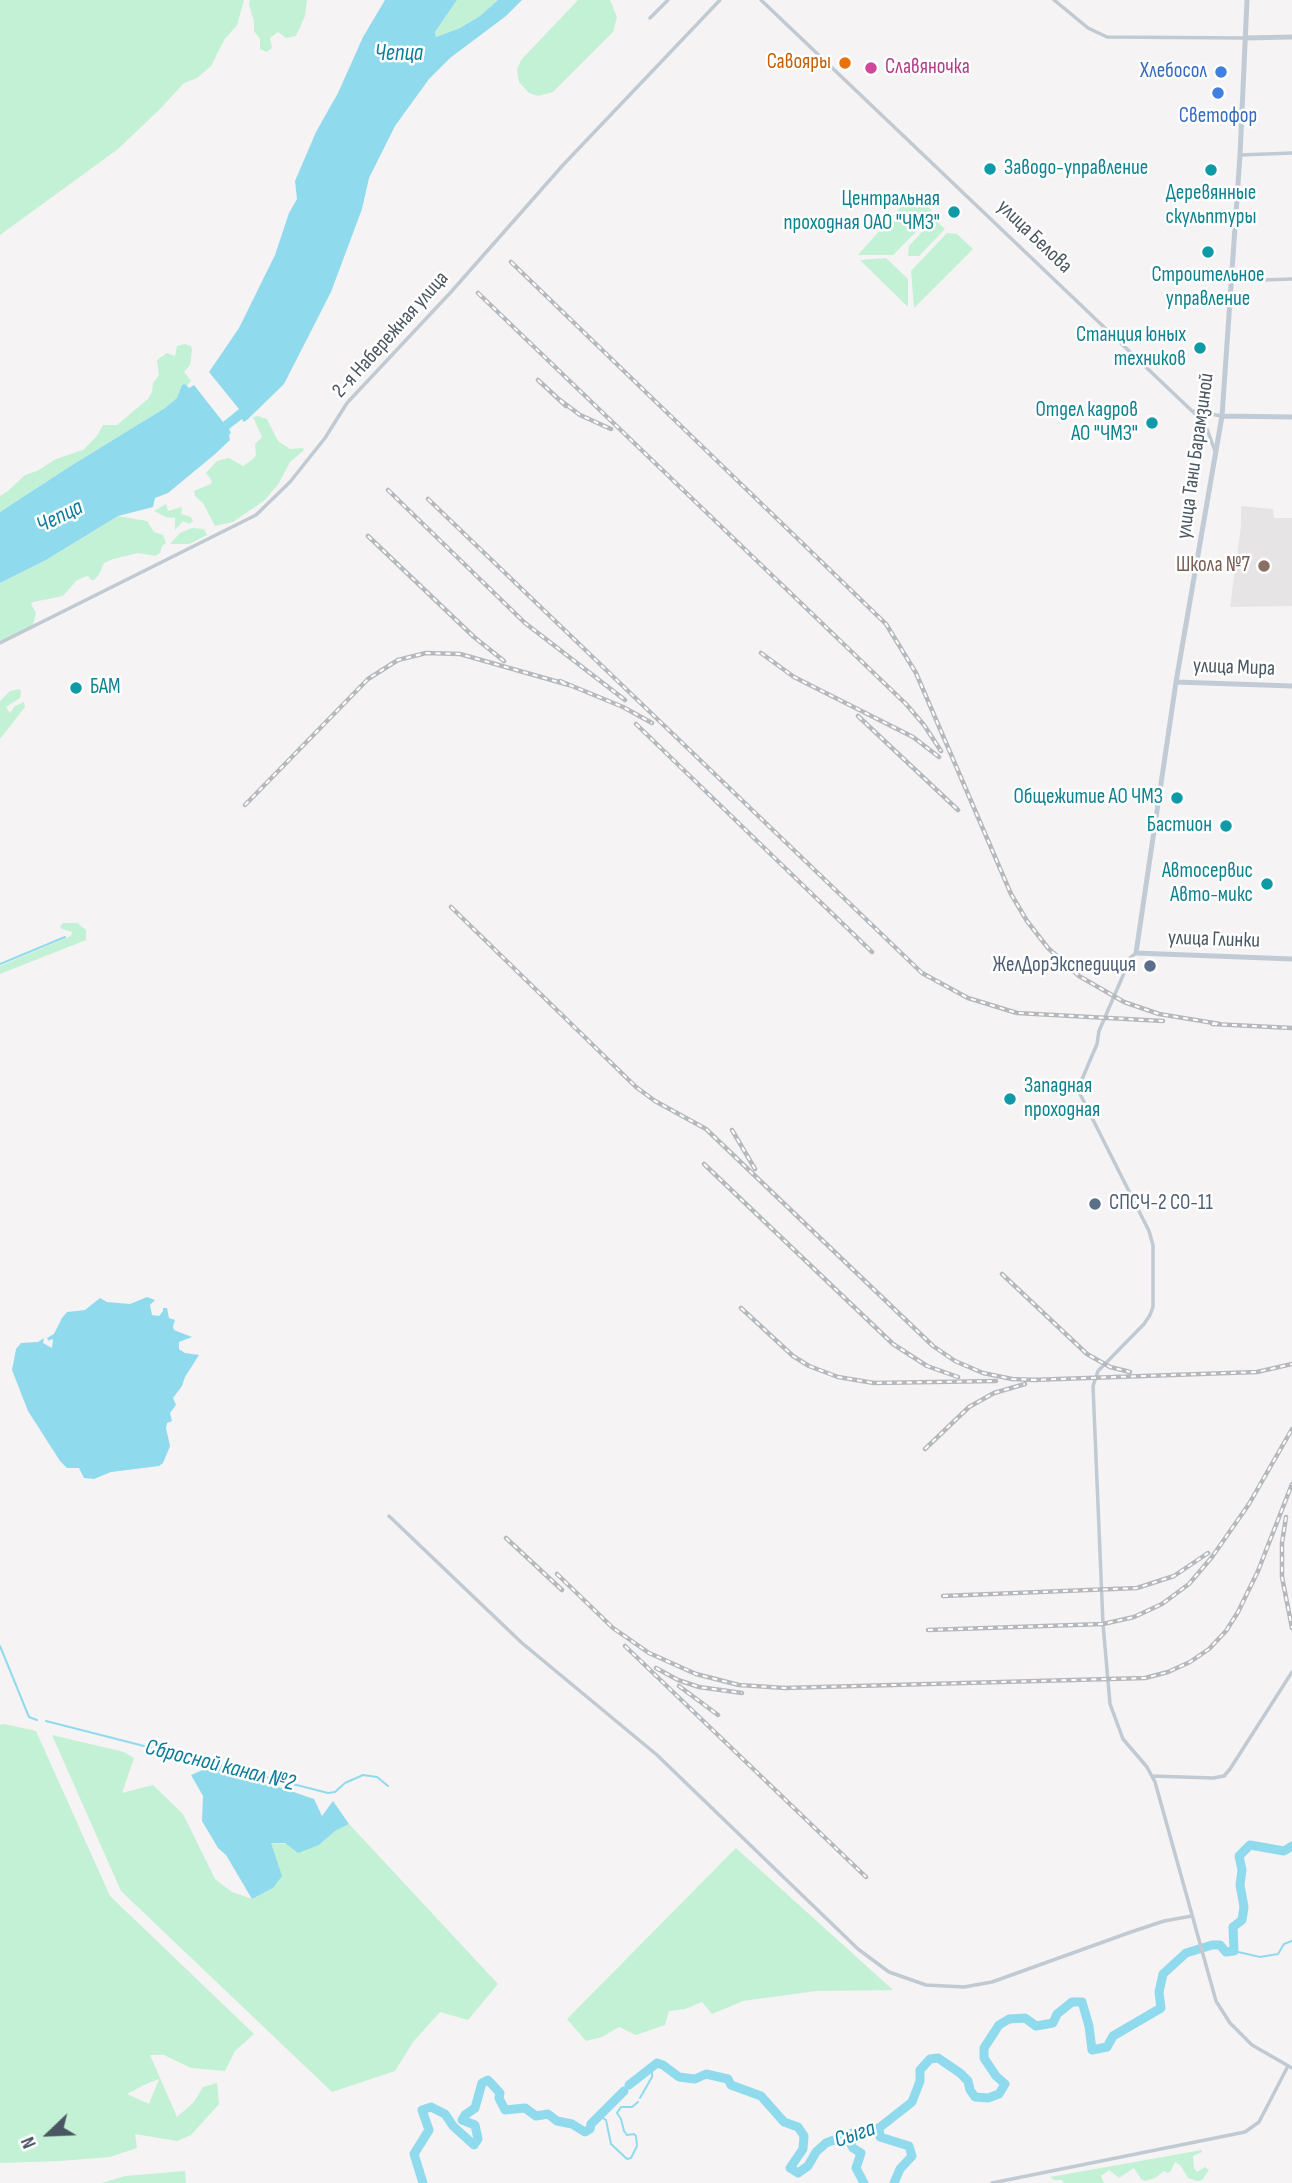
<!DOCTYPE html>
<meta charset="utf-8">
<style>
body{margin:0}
#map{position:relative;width:1292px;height:2183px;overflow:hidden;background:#f5f3f3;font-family:"Sofia Sans Condensed",sans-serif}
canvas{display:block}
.north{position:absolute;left:14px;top:2099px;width:70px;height:70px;-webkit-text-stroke:5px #fff;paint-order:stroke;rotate:247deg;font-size:19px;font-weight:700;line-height:28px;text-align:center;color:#4a5661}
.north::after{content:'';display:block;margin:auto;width:24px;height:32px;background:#4a5661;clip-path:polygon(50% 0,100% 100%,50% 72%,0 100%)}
</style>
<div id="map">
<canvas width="1292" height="2183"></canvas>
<div class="north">N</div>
</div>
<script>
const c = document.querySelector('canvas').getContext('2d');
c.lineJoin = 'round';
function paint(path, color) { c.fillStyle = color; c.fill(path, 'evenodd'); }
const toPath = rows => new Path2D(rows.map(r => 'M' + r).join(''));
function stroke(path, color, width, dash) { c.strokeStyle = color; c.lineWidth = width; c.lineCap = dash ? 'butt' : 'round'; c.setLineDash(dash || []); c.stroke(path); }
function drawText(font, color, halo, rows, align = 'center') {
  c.font = font + ' "Sofia Sans Condensed",sans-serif'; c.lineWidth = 5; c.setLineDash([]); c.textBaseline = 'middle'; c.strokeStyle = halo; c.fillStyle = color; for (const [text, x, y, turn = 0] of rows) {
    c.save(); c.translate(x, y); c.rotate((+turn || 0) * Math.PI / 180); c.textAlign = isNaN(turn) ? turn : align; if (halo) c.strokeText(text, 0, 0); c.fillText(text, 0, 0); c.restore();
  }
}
paint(toPath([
 [1241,506,1273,509,1274,518,1292,518,1292,606,1230,607,1241,526]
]), '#e6e4e5');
paint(toPath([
 [0,0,244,0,237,25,224,40,211,66,197,78,184,83,160,109,118,149,0,235],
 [250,0,307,0,305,16,296,36,286,38,278,32,270,38,272,48,267,52,260,49,260,39,254,31,254,21,249,5],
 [457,0,498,0,480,16,460,28,436,37,435,32],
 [578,0,610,0,617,17,613,32,553,92,538,96,529,93,519,82,517,70,521,60],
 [914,192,931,210,931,217,893,255,858,255],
 [934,219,945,229,919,256,908,256,909,246],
 [947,233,957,234,973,249,914,308,911,271],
 [886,258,908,279,908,307,860,260],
 [185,344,191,346,192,350,190,365,184,372,191,381,187,386,185,384,177,398,165,408,69,467,0,512,0,496,8,491,25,475,37,471,56,459,83,450,97,436,103,425,117,425,148,399,152,392,153,383,159,375,157,360,167,353,175,356,177,346],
 [258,416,267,419,278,441,290,449,303,448,304,450,290,462,279,483,265,500,233,522,215,526,203,503,195,496,194,491,211,484,212,481,206,473,217,461,229,458,243,466,253,459,256,455,255,444,262,437,253,417],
 [166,504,168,511,182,507,181,514,191,517,193,521,189,524,183,521,175,530,175,518,166,517,154,511],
 [118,516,147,521,154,532,163,535,166,543,162,546,160,553,155,556,138,553,113,559,104,563,98,576,94,580,91,580,88,576,84,577,76,581,63,596,33,602,31,604,36,613,32,628,0,643,0,583,46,560],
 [192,528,204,529,207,535,189,544,170,544,180,533],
 [19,689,21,691,20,698,6,707,10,713,15,706,24,702,25,707,0,739,0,701,10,691],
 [63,923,77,923,86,930,86,940,0,974,0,966,71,936,72,932,62,929,60,926],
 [4,1724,36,1731,110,1896,254,2034,235,2051,225,2071,191,2068,164,2055,150,2055,177,2117,194,2102,203,2087,217,2083,219,2104,191,2135,177,2141,135,2134,137,2148,110,2157,60,2161,0,2163,0,1725],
 [159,2079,149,2104,127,2094,146,2084],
 [52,1735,124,1752,134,1758,122,1793,153,1785,183,1814,215,1879,232,1892,252,1899,273,1888,270,1843,319,1845,335,1831,349,1824,498,1984,468,2020,440,2012,413,2042,395,2071,332,2092,121,1891],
 [736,1848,893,1990,816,1991,743,2001,712,2014,702,2002,685,2009,669,2011,665,2025,636,2035,619,2027,602,2037,586,2041,567,2019],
 [1202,2150,1202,2152,1193,2156,1194,2168,1197,2172,1205,2167,1209,2170,1202,2180,1197,2181,1188,2178,1181,2166,1175,2162,1171,2171,1167,2173,1164,2171,1155,2178,1145,2181,1141,2179,1134,2168,1119,2178,1109,2170,1101,2176,1104,2183,1064,2183,1062,2180,1054,2180,1050,2177],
 [185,2171,186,2183,102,2183,125,2176]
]), '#c3f1d5');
paint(toPath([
 [385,0,457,0,435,32,436,37,460,28,480,16,498,0,522,0,506,16,450,58,429,79,395,126,369,178,362,209,331,292,284,384,248,419,244,422,242,419,229,429,231,433,229,435,230,440,214,455,168,493,155,498,153,507,118,516,46,560,0,583,0,512,69,467,165,408,177,398,182,385,185,384,189,388,194,385,223,422,239,409,209,372,239,328,275,255,289,213,297,199,295,181,316,132,338,93,363,37],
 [147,1297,155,1300,150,1305,152,1315,159,1316,163,1311,163,1308,167,1308,169,1318,175,1320,173,1326,174,1330,192,1337,179,1342,179,1349,185,1353,199,1355,185,1377,182,1386,173,1398,176,1405,170,1413,172,1421,167,1423,166,1428,170,1446,163,1463,159,1466,111,1472,94,1479,84,1478,79,1468,67,1468,60,1461,28,1411,12,1370,16,1349,21,1343,38,1342,44,1338,43,1343,52,1348,53,1340,51,1339,49,1341,47,1338,54,1334,62,1318,67,1312,85,1310,100,1298,107,1302,130,1304],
 [214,1765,314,1799,322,1816,333,1801,349,1824,335,1831,319,1845,298,1853,285,1843,271,1843,282,1876,273,1888,252,1899,226,1855,218,1848,202,1821,203,1796,191,1775]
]), '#90daee');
stroke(toPath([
 [0,964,65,937],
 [0,1646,29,1717,37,1720],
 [46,1721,328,1793,335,1792,345,1783,363,1775,377,1777,388,1786],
 [1234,1951,1260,1957,1278,1954,1284,1944,1292,1941],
 [640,2098,652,2077,652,2069],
 [600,2116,606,2120,611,2144,627,2159,631,2158,637,2146,636,2136,634,2134,627,2135,624,2131,621,2119,617,2113,621,2107,632,2107,638,2102]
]), '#90daee', 2);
stroke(toPath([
 [629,2085,657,2063,663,2065,679,2077,695,2079,706,2074,728,2079,731,2085,761,2096,784,2122,798,2127,804,2136,803,2149,790,2168,798,2173,808,2166,816,2152,826,2143,858,2131,879,2128,912,2102,920,2081,920,2070,930,2059,938,2058,960,2073,968,2081,970,2090,975,2097,988,2098,999,2094,1005,2084,996,2076,984,2058,984,2048,999,2025,1009,2019,1025,2018,1036,2026,1053,2023,1057,2014,1072,2002,1082,2002,1089,2026,1092,2050,1107,2047,1113,2036,1161,2008,1159,1992,1163,1974,1186,1953,1212,1945,1220,1945,1226,1952,1234,1951,1233,1927,1242,1920,1244,1907,1240,1885,1242,1870,1239,1856,1250,1845,1284,1851,1292,1846],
 [879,2128,880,2137,909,2146,912,2156,900,2169,894,2183],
 [847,2137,853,2148,861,2153,856,2168,864,2183],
 [423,2183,414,2154,429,2130,422,2110,431,2107,445,2114,453,2126,474,2145,478,2139,475,2125,462,2120,465,2115,475,2108,482,2083,488,2080,500,2093,499,2098,505,2110,525,2108,536,2116,548,2114,557,2121,572,2124,585,2132,590,2129,591,2124,624,2091]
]), '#90daee', 9);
stroke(toPath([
 [761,0,1192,411,1222,416],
 [1054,0,1088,28,1107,37,1245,38],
 [650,18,668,0],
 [1240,155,1292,153],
 [1231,281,1292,279],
 [1194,413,1207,429,1215,451],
 [0,643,256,515,290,482,325,438,347,403,451,292,563,165,720,0],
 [1136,953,1131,957,1099,1031,1097,1044,1080,1084,1079,1092,1149,1231,1153,1245,1153,1307,1150,1315,1144,1324,1098,1371,1093,1386,1103,1624,1110,1704,1123,1739,1147,1767,1155,1782,1216,2001,1230,2023,1252,2045,1292,2068],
 [389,1516,522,1643,657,1755,858,1949,889,1972,926,1985,964,1987,992,1982,1131,1932,1164,1921,1192,1916],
 [1152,1776,1213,1778,1224,1776,1230,1769,1292,1672],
 [992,2183,1245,2132,1259,2122,1288,2066]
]), '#c1cad2', 3.5);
stroke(toPath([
 [1247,0,1240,155,1222,416,1176,682,1136,953,1292,959],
 [1245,38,1292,37],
 [1222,416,1292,417],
 [1176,682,1292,686]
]), '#c1cbd6', 5);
const rail = toPath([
 [511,262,886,624,916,673,1011,894,1027,921,1048,948,1079,976,1124,1002,1159,1014,1220,1024],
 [478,293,906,704,924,725,941,751],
 [538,380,566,406],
 [560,400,580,415,611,429],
 [388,490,525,623,625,700],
 [428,499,922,973,968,998,1017,1013,1163,1021],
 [368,536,474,637,504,661],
 [761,653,794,677,913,737,939,757],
 [560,681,623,707,652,723],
 [858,716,958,810],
 [636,724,872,952],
 [245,805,368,679,398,660,426,653,460,654,569,685],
 [451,907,636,1087,655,1101,706,1129,933,1346,955,1361,983,1373,1012,1379,1038,1380],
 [1212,1024,1292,1028],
 [732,1130,755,1169],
 [704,1164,893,1344,927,1366,958,1377],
 [1002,1274,1087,1354,1110,1367,1130,1372],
 [741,1308,793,1356,809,1366,838,1377,874,1383,996,1381],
 [1031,1380,1257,1372,1292,1364],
 [925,1449,969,1407,994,1393,1025,1384],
 [1286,1517,1282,1543,1282,1577,1292,1628],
 [506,1538,562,1590],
 [557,1574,613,1628,649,1653,696,1674,739,1685,785,1688,1145,1678,1168,1672,1190,1662,1209,1649,1226,1631,1238,1612,1258,1571,1292,1484],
 [943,1596,1137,1588,1174,1576,1208,1553],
 [928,1630,1103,1624,1134,1617,1162,1604,1189,1584,1212,1557,1249,1504,1292,1429],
 [625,1646,866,1877],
 [656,1668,678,1680,699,1687,742,1693],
 [679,1686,718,1715]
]);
stroke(rail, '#b5b8bd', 4.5);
stroke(rail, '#fff', 2, [5]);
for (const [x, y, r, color] of [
 [845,63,7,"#e8710a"],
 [871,68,7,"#d1479c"],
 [1221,72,7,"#3f7fe0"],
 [1218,93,7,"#3f7fe0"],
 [990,169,7,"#0f9aa8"],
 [1211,170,7,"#0f9aa8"],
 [954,212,7,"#0f9aa8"],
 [1208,252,7,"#0f9aa8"],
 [1200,348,7,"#0f9aa8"],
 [1152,423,7,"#0f9aa8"],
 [1264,566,7,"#8d6e63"],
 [76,688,7,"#0f9aa8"],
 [1177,798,7,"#0f9aa8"],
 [1226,826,7,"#0f9aa8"],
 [1267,884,7,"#0f9aa8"],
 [1150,966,7,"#5c6f8a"],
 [1010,1099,7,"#0f9aa8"],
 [1095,1204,7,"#5c6f8a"]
]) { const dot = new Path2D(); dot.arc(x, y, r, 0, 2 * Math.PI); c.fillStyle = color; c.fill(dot); stroke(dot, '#fff', 2.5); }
drawText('21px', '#c56008', '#fff', [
 ["Савояры",831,63]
], 'right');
drawText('21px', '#b23c85', '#fff', [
 ["Славяночка",885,68]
], 'left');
drawText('21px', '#366cbe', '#fff', [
 ["Хлебосол",1207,72],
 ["Светофор",1218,117,"center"]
], 'right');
drawText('21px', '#0d838f', '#fff', [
 ["Заводо-управление",1004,169,"left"],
 ["Деревянные",1211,194,"center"],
 ["скульптуры",1211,218,"center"],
 ["Центральная",940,200],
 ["проходная ОАО \"ЧМЗ\"",940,224],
 ["Строительное",1208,276,"center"],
 ["управление",1208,300,"center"],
 ["Станция юных",1186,336],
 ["техников",1186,360],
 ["Отдел кадров",1138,411],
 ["АО \"ЧМЗ\"",1138,435],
 ["БАМ",90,688,"left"],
 ["Общежитие АО ЧМЗ",1163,798],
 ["Бастион",1212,826],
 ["Автосервис",1253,872],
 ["Авто-микс",1253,896],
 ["Западная",1024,1087,"left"],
 ["проходная",1024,1111,"left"]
], 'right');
drawText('21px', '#4a5661', '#fff', [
 ["улица Белова",1034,237,44],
 ["2-я Набережная улица",391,335,-48],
 ["улица Тани Барамзиной",1196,456,-82],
 ["улица Мира",1234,668,2],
 ["улица Глинки",1214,940,2]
]);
drawText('21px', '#785e54', '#fff', [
 ["Школа №7",1250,566]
], 'right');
drawText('21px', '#4e5e75', '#fff', [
 ["ЖелДорЭкспедиция",1136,966],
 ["СПСЧ-2 СО-11",1109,1204,"left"]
], 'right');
drawText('italic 23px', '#0c7c9b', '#fff', [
 ["Чепца",399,54],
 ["Чепца",60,517,-26],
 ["Сбросной канал №2",220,1766,14],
 ["Сыга",855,2135,-19]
]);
</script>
